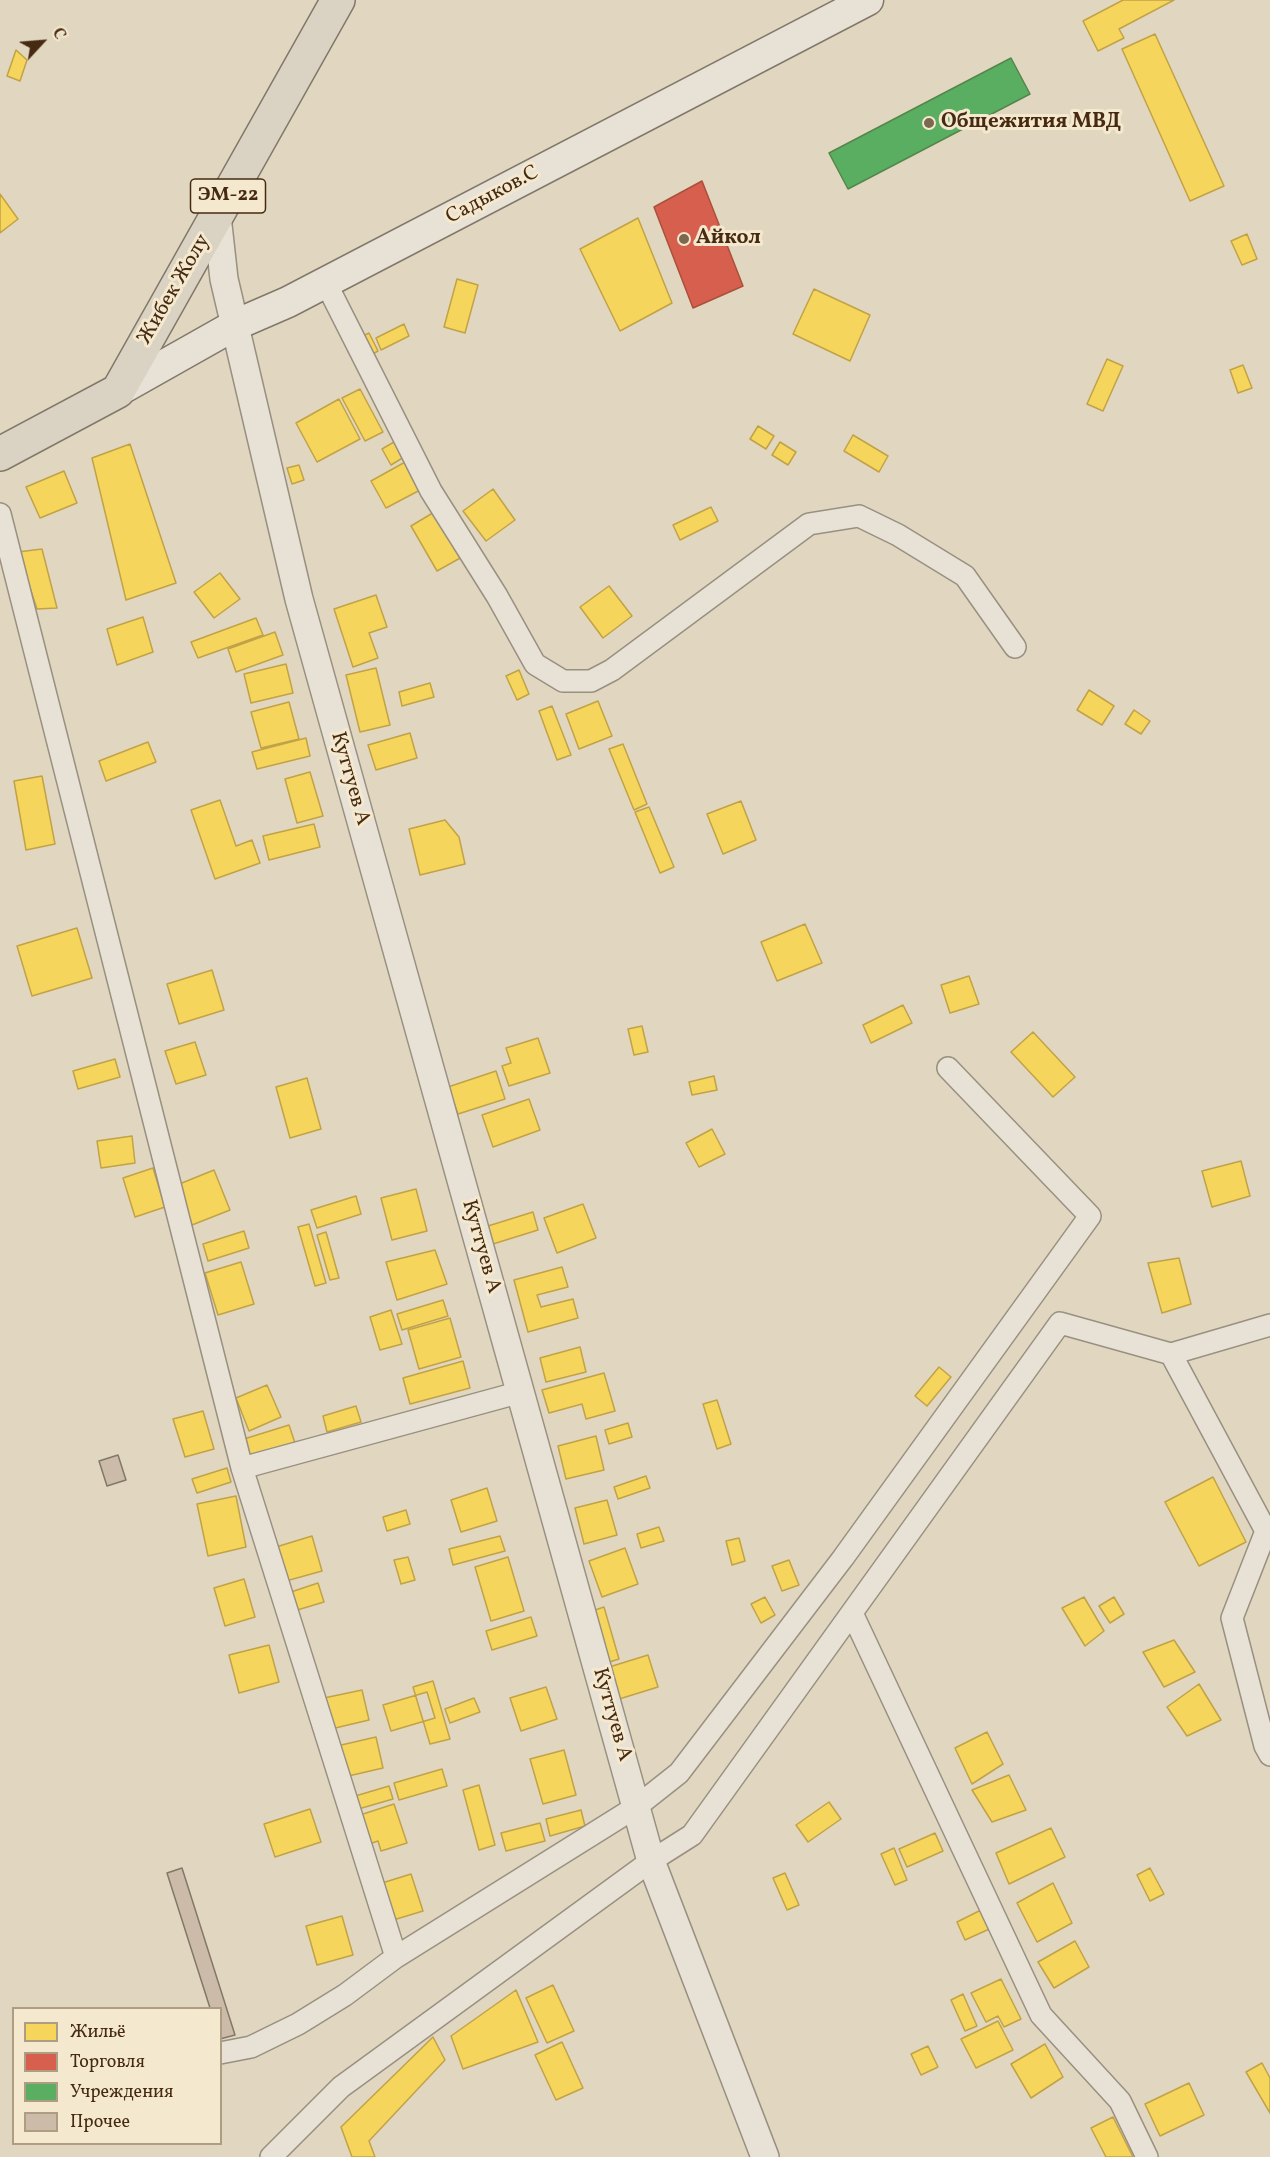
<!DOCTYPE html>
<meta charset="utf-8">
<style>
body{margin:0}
#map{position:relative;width:1270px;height:2157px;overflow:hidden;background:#e1d7c0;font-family:Vollkorn,serif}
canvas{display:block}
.legend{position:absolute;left:12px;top:2007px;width:210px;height:138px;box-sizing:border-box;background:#f4e8ce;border:2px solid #ae9c83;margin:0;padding:8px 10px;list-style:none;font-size:18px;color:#462a12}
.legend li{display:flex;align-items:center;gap:12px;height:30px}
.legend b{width:30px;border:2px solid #ae9c83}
.north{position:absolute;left:12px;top:12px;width:60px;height:60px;-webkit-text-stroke:4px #f4e8ce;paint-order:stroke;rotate:64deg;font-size:16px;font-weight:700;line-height:24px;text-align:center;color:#462a12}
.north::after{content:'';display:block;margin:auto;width:21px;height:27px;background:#462a12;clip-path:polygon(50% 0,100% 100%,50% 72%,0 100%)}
</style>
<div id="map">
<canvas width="1270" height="2157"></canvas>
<ul class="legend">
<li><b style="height:16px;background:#f6d55c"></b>Жильё</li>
<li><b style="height:16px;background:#d6604d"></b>Торговля</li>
<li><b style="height:16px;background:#5aae61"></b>Учреждения</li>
<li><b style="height:16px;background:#cbbba8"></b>Прочее</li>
</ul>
<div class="north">С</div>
</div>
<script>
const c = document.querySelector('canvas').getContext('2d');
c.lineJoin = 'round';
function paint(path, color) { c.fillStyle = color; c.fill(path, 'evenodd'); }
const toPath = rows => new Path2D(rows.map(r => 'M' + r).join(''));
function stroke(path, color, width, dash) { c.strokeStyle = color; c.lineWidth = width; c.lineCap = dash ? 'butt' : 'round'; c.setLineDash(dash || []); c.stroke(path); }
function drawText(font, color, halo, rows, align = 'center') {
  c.font = font + ' Vollkorn,serif'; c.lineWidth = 6; c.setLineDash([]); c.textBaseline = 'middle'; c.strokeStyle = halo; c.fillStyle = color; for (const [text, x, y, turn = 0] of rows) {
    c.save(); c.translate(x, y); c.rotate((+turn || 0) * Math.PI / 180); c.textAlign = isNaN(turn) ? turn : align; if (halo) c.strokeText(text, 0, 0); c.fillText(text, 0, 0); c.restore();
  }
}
const homes = toPath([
 [1123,0,1174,0,1119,29,1124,38,1098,51,1083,21,1123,0],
 [1155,34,1224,186,1190,201,1122,49,1155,34],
 [16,50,27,60,20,81,7,76,16,50],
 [0,194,18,219,0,233,0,194],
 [638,218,672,303,620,331,580,249,638,218],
 [1247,234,1257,259,1242,265,1231,241,1247,234],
 [457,279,478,285,465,333,444,327,457,279],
 [814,289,870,315,850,361,793,334,814,289],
 [404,324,409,336,381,350,376,338,404,324],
 [369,333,378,351,371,355,361,337,369,333],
 [1107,359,1123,366,1103,411,1087,404,1107,359],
 [1243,365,1252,388,1238,393,1230,370,1243,365],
 [360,389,383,432,365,441,342,398,360,389],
 [339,399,360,439,317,462,296,423,339,399],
 [758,426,774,436,766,449,750,439,758,426],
 [853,435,888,456,879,472,844,451,853,435],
 [394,442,404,457,391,465,382,449,394,442],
 [780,442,796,452,788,465,772,455,780,442],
 [130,444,176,583,126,600,92,458,130,444],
 [407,461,422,489,386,508,371,481,407,461],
 [299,465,304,480,292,484,287,468,299,465],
 [64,471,77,503,40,518,26,487,64,471],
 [493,489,515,520,486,541,463,511,493,489],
 [711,507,718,521,680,540,673,525,711,507],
 [436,511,462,557,437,571,411,526,436,511],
 [42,549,57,608,37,609,18,552,42,549],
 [220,573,240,599,214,618,194,592,220,573],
 [609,586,632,616,603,638,580,607,609,586],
 [376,595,387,627,369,633,378,658,353,667,334,609,376,595],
 [143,617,153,652,117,665,107,629,143,617],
 [256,618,263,635,198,658,191,642,256,618],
 [275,632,283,655,236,672,228,649,275,632],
 [286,664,293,693,251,703,244,674,286,664],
 [376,668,390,725,360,732,346,675,376,668],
 [519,670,529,694,517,700,506,676,519,670],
 [430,683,434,697,402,706,399,692,430,683],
 [1089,690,1114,706,1102,725,1077,710,1089,690],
 [598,701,612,736,579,749,566,714,598,701],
 [289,702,299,739,261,748,251,712,289,702],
 [552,706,571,755,557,760,539,711,552,706],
 [1134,710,1150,721,1141,734,1125,724,1134,710],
 [410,733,417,758,376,770,368,745,410,733],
 [306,738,310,756,257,769,252,752,306,738],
 [148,742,156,762,106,781,99,761,148,742],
 [623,744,647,804,634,810,609,749,623,744],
 [310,772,323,816,297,823,285,779,310,772],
 [42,776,55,844,26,850,14,781,42,776],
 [220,800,236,846,252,840,260,863,215,879,191,810,220,800],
 [741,801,756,840,723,854,707,814,741,801],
 [649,807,674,867,660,873,635,812,649,807],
 [445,820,459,837,465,864,420,875,409,829,445,820],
 [314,824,320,847,269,860,263,836,314,824],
 [805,924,822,963,777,981,761,942,805,924],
 [77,928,92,978,32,996,17,946,77,928],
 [212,970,224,1010,179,1024,167,984,212,970],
 [969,976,979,1004,950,1013,941,985,969,976],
 [903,1005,912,1023,871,1043,863,1025,903,1005],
 [642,1026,648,1052,634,1055,628,1029,642,1026],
 [1033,1032,1075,1077,1053,1097,1011,1052,1033,1032],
 [538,1038,550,1073,509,1086,502,1066,511,1063,506,1048,538,1038],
 [195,1042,206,1075,176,1084,165,1051,195,1042],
 [115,1059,120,1077,78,1089,73,1071,115,1059],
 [496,1071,505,1099,458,1114,448,1087,496,1071],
 [714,1076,717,1090,692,1095,689,1082,714,1076],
 [307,1078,321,1129,290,1138,276,1087,307,1078],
 [529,1099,540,1130,493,1147,482,1115,529,1099],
 [712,1129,725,1154,699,1167,686,1143,712,1129],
 [132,1136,135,1163,101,1168,97,1141,132,1136],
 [1241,1161,1250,1196,1212,1207,1202,1171,1241,1161],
 [153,1168,165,1207,135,1217,123,1178,153,1168],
 [214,1170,230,1210,192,1225,177,1185,214,1170],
 [416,1189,427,1231,392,1240,381,1198,416,1189],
 [356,1196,361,1214,317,1228,311,1210,356,1196],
 [583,1204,596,1238,557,1253,544,1218,583,1204],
 [533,1212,538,1230,493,1244,488,1226,533,1212],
 [309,1224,326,1283,315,1286,298,1227,309,1224],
 [244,1231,249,1248,208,1261,203,1244,244,1231],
 [326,1232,339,1278,330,1280,317,1235,326,1232],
 [435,1250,447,1284,397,1300,386,1262,435,1250],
 [1179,1258,1191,1304,1162,1313,1148,1263,1179,1258],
 [241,1262,254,1304,218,1315,205,1273,241,1262],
 [562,1267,568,1287,537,1295,541,1307,573,1299,578,1318,528,1332,514,1280,562,1267],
 [443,1300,448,1316,402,1330,397,1314,443,1300],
 [391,1310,402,1344,380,1350,370,1317,391,1310],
 [450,1318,461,1357,419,1369,408,1330,450,1318],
 [580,1347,586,1372,546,1382,540,1358,580,1347],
 [463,1361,470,1388,410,1404,403,1378,463,1361],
 [939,1367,951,1377,927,1406,915,1396,939,1367],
 [604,1373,615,1411,586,1419,582,1404,549,1413,542,1390,604,1373],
 [267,1385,281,1417,249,1431,236,1398,267,1385],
 [717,1400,731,1444,717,1449,703,1404,717,1400],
 [356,1406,361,1422,327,1432,323,1416,356,1406],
 [203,1411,214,1449,185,1457,173,1419,203,1411],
 [628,1423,632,1437,609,1444,605,1430,628,1423],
 [289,1425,296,1446,250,1460,244,1439,289,1425],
 [596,1436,604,1470,566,1479,558,1446,596,1436],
 [227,1468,231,1482,197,1493,192,1479,227,1468],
 [646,1476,650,1488,618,1499,614,1487,646,1476],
 [1213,1477,1246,1542,1199,1566,1165,1502,1213,1477],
 [487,1488,497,1521,461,1532,451,1500,487,1488],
 [236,1496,246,1547,208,1556,197,1504,236,1496],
 [607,1500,617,1535,584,1544,575,1508,607,1500],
 [406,1510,410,1524,387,1531,383,1517,406,1510],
 [659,1527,664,1541,641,1548,637,1534,659,1527],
 [312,1536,322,1571,286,1581,276,1547,312,1536],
 [500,1536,505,1551,453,1565,449,1549,500,1536],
 [739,1538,745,1561,732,1565,726,1541,739,1538],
 [625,1548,638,1584,602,1597,589,1561,625,1548],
 [408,1557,415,1580,401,1584,394,1560,408,1557],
 [508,1557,524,1611,491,1621,475,1567,508,1557],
 [789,1560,799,1585,782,1591,772,1566,789,1560],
 [244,1579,255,1617,225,1626,214,1588,244,1579],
 [318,1583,324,1602,294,1611,288,1593,318,1583],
 [765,1597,775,1615,761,1623,751,1604,765,1597],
 [1084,1597,1104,1631,1085,1646,1062,1608,1084,1597],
 [1114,1597,1124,1614,1110,1623,1099,1606,1114,1597],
 [604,1607,619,1659,603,1664,589,1612,604,1607],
 [531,1617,537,1636,492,1650,486,1631,531,1617],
 [1174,1640,1195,1672,1164,1687,1143,1652,1174,1640],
 [269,1645,279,1682,239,1693,229,1655,269,1645],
 [648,1655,658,1687,616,1700,606,1668,648,1655],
 [433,1681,450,1739,430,1744,413,1687,433,1681],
 [1199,1684,1221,1720,1187,1736,1167,1707,1199,1684],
 [546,1687,557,1719,521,1731,510,1698,546,1687],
 [362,1690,369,1720,331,1729,324,1698,362,1690],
 [427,1692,435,1718,391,1731,383,1705,427,1692],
 [474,1698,480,1712,450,1723,445,1709,474,1698],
 [987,1732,1003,1764,972,1784,955,1748,987,1732],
 [376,1737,383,1768,344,1777,337,1746,376,1737],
 [564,1750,576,1795,543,1804,530,1759,564,1750],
 [442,1769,447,1786,399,1800,394,1783,442,1769],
 [1009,1775,1026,1810,992,1822,972,1790,1009,1775],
 [479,1785,495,1845,479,1850,463,1790,479,1785],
 [389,1786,393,1799,355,1810,352,1797,389,1786],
 [829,1802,841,1819,808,1842,796,1825,829,1802],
 [394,1804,407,1843,381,1851,378,1841,366,1845,357,1816,394,1804],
 [310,1809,321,1842,275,1857,264,1824,310,1809],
 [581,1810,585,1826,550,1836,546,1819,581,1810],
 [540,1823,545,1841,506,1851,501,1833,540,1823],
 [1051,1828,1065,1857,1009,1884,996,1853,1051,1828],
 [935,1833,943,1851,907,1867,899,1849,935,1833],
 [894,1848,907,1880,895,1885,881,1854,894,1848],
 [1150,1868,1164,1894,1150,1901,1137,1875,1150,1868],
 [785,1873,799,1905,787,1910,773,1878,785,1873],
 [411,1874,423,1911,390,1921,379,1884,411,1874],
 [1053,1883,1072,1923,1037,1942,1017,1903,1053,1883],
 [983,1909,996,1926,965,1940,957,1922,983,1909],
 [342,1916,353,1955,317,1965,306,1926,342,1916],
 [1075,1941,1089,1967,1054,1988,1038,1962,1075,1941],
 [1001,1979,1021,2019,1004,2027,998,2016,986,2022,971,1993,1001,1979],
 [553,1985,574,2031,547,2043,526,1998,553,1985],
 [516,1990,538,2042,463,2069,451,2036,516,1990],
 [963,1994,977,2026,965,2031,951,2000,963,1994],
 [998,2021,1013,2050,976,2068,961,2039,998,2021],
 [433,2037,445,2060,369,2141,375,2157,352,2157,341,2127,433,2037],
 [562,2042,583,2088,556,2100,535,2055,562,2042],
 [1045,2044,1063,2077,1031,2098,1011,2064,1045,2044],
 [928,2046,938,2067,921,2075,911,2054,928,2046],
 [1262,2063,1270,2078,1270,2113,1246,2072,1262,2063],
 [1189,2083,1204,2115,1160,2136,1145,2104,1189,2083],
 [1113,2117,1133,2157,1106,2157,1091,2128,1113,2117]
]);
paint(homes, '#f6d55c');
stroke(homes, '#c1a246', 1.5);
const shops = toPath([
 [702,181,743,286,693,308,654,207,702,181]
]);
paint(shops, '#d6604d');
stroke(shops, '#ab503b', 1.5);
const public = toPath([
 [1011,58,1030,94,848,189,829,153,1011,58]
]);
paint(public, '#5aae61');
stroke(public, '#548649', 1.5);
const building = toPath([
 [118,1455,126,1480,107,1486,99,1461,118,1455],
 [182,1868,235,2035,220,2039,220,2008,210,2008,167,1873,182,1868]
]);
paint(building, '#cbbba8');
stroke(building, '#82786a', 1.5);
const minor = toPath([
 [329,281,332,295,431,491,497,596,535,664,563,681,591,681,612,670,809,524,859,516,898,535,965,576,1015,647],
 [0,514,242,1468],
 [1171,1354,1270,1325],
 [852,1613,1041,2015,1120,2101,1147,2157],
 [396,1957,242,1468,521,1392],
 [220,2053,251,2047,298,2024,345,1995,396,1957,636,1807,679,1773,843,1558,1090,1216,948,1068],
 [271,2157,341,2087,651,1861,692,1835,1060,1323,1171,1354,1266,1531,1232,1618,1265,1746,1270,1755]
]);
const tertiary = toPath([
 [217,216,224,279,299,599,651,1861,765,2157]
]);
const secondary = toPath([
 [118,391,235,325,288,302,868,0]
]);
const primary = toPath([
 [0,454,118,391,338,0]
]);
stroke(minor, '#999080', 24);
stroke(tertiary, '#999080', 30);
stroke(secondary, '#82786a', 33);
stroke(primary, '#82786a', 36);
stroke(minor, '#e7e1d6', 21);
stroke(tertiary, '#e7e1d6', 27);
stroke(secondary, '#e7e1d6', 30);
stroke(primary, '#dad2c2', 33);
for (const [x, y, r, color] of [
 [929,123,6,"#7c674f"],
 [684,239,6,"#7c674f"]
]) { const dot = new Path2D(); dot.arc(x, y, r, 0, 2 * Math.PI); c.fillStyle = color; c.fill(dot); stroke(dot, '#f4e8ce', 2); }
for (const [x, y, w] of [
 [228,196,75]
]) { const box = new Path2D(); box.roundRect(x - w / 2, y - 17, w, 34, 4.5); c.fillStyle = '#f4e8ce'; c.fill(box); stroke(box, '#462a12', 1.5); }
drawText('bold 20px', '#462a12', null, [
 ["ЭМ-22",228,196]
]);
drawText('bold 21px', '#462a12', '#f4e8ce', [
 ["Общежития МВД",941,123],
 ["Айкол",696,239]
], 'left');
drawText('21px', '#462a12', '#f4e8ce', [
 ["Садыков.С",493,196,-28],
 ["Жибек Жолу",175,290,-60],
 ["Куттуев А",349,779,74],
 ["Куттуев А",480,1247,74],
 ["Куттуев А",611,1715,74]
]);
</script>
